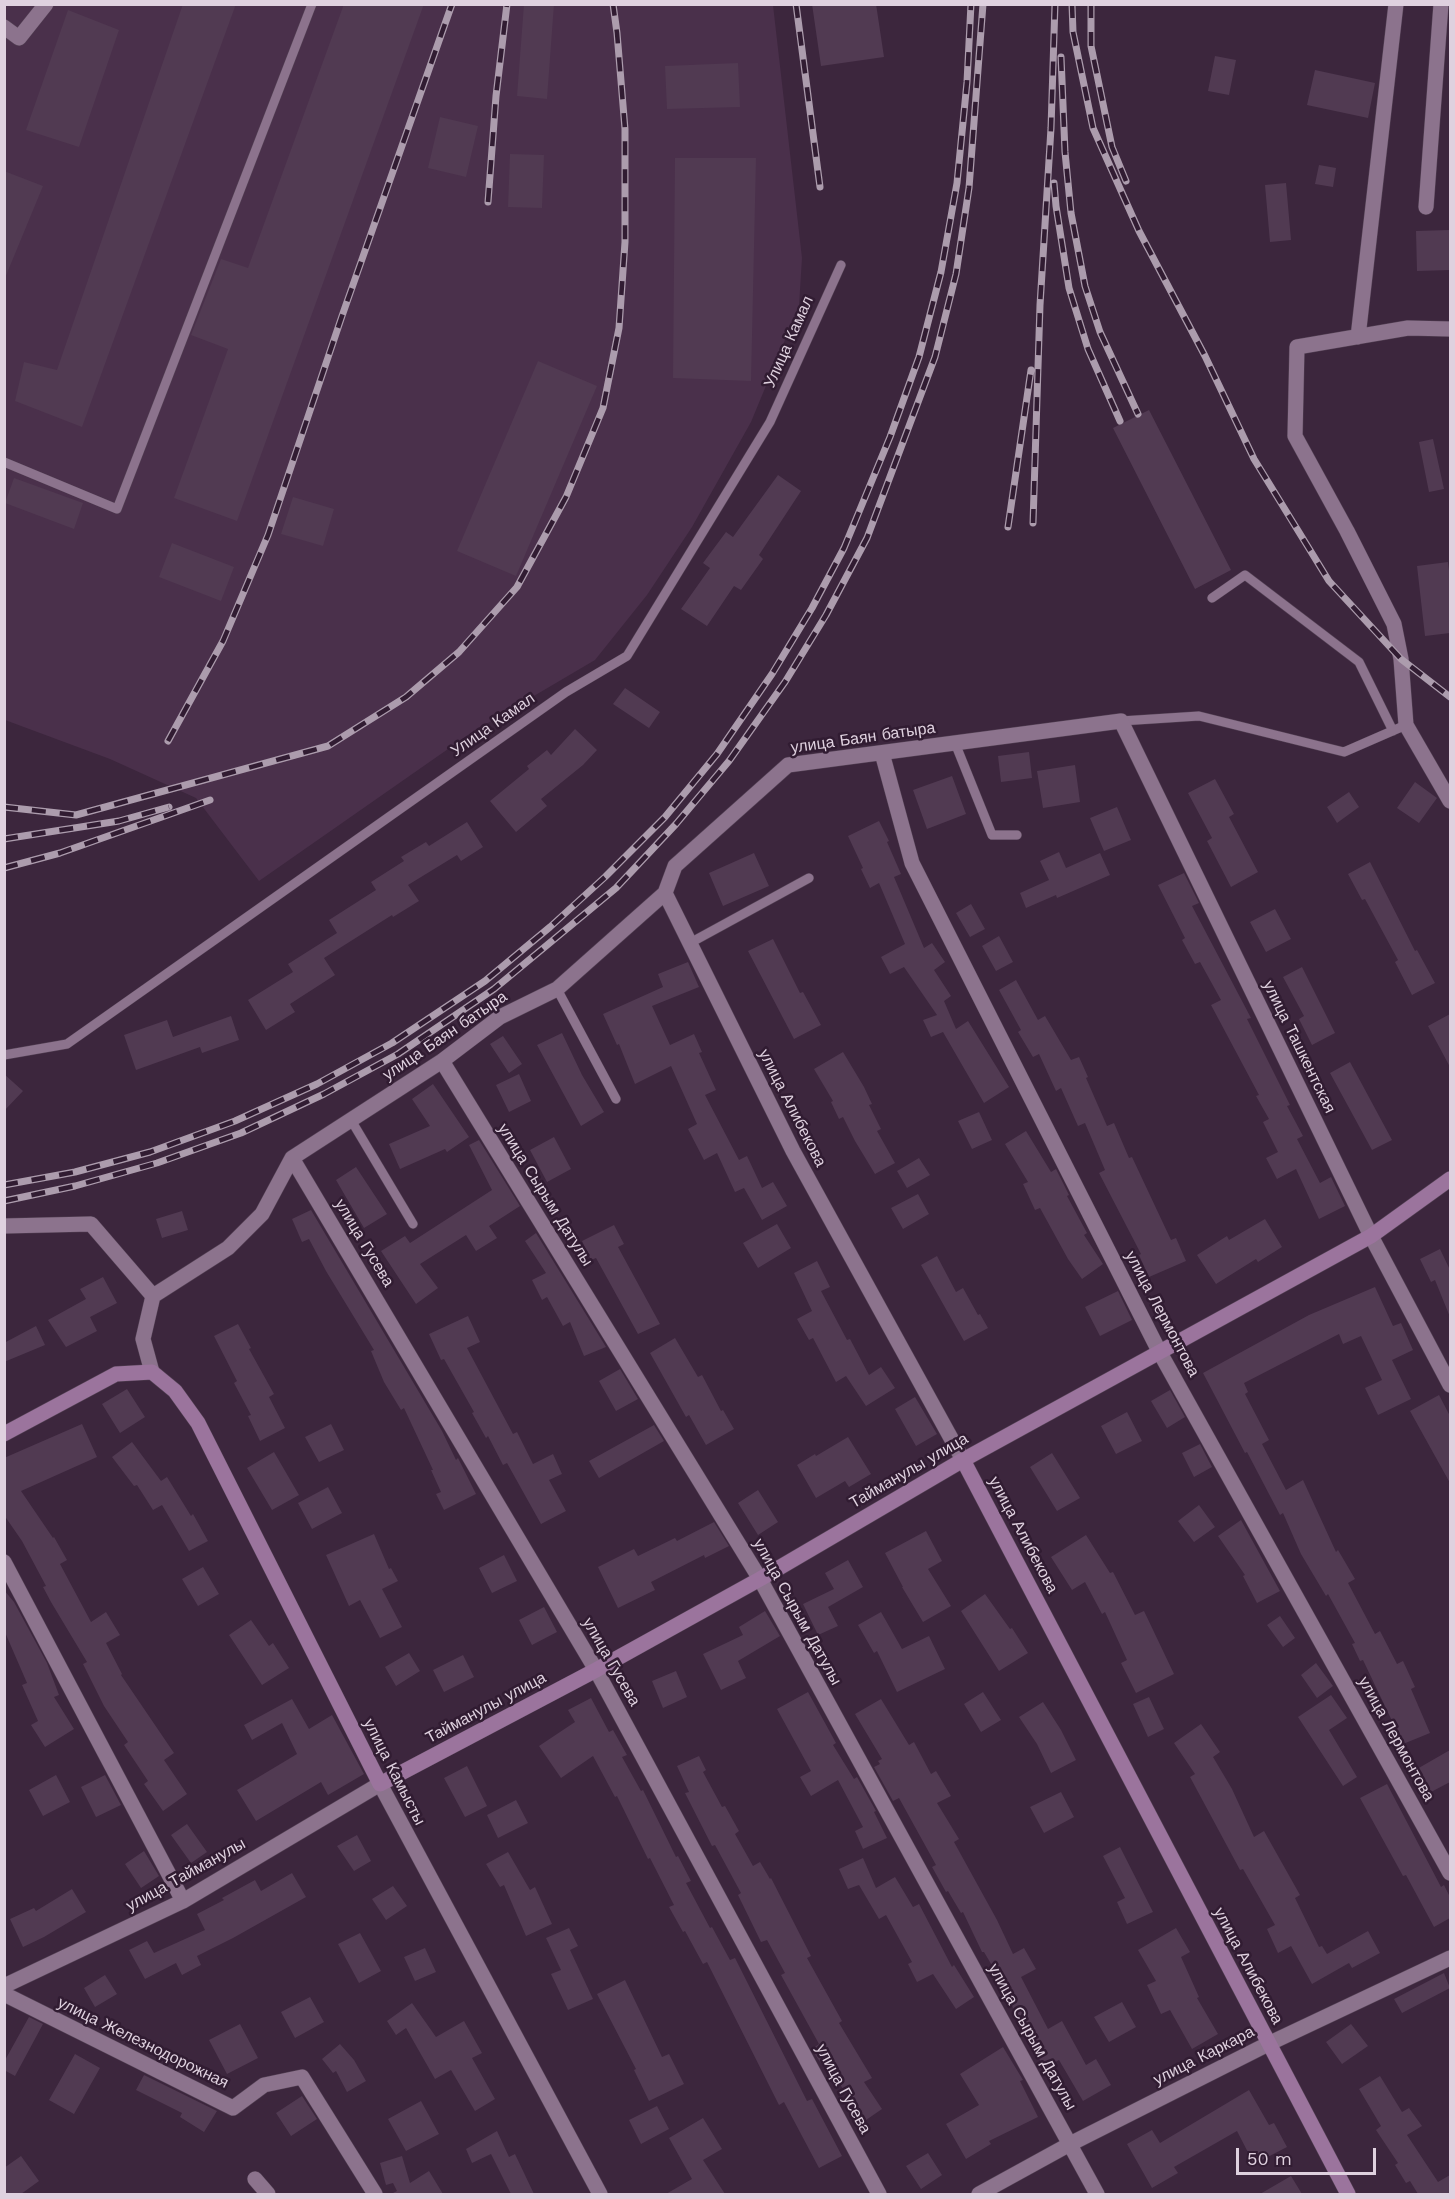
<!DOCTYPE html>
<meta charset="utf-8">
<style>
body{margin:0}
#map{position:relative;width:1455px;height:2199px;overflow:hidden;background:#3c263d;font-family:"Work Sans",sans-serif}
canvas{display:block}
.frame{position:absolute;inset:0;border:6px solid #dfd1df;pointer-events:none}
.scale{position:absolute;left:1236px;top:2148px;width:140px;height:27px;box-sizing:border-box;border:3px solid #dfd1df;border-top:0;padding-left:8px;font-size:18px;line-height:21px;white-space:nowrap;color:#dfd1df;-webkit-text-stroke:4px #311c32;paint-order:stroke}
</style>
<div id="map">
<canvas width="1455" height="2199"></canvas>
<div class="frame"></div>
<div class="scale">50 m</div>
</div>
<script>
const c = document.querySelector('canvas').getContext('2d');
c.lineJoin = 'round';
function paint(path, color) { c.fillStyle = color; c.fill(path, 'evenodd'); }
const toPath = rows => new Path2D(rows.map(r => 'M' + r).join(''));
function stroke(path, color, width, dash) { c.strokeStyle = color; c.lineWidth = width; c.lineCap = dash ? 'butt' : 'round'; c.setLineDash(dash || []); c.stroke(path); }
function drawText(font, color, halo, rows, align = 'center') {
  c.font = font + ' "Work Sans",sans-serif'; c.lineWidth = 5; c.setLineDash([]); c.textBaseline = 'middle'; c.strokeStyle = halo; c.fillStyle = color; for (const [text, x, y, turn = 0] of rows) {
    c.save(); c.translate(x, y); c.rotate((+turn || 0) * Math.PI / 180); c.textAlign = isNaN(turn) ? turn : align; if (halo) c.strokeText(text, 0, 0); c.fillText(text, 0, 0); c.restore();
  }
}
paint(toPath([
 [4,5,773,5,802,258,799,306,751,422,692,527,647,595,595,660,471,733,259,881,196,798,110,759,5,720]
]), '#4a304b');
paint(toPath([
 [183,4,236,4,82,427,15,401,24,362,57,370],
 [344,4,424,4,237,521,174,498,228,349,191,335,221,259,248,268],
 [524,4,554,4,547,99,517,96],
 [812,4,876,4,884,57,821,66],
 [68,10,119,30,79,147,26,130],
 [1215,56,1236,60,1229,95,1208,91],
 [738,63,740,107,667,109,665,66],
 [1315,70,1375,83,1368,118,1307,105],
 [440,117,478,126,466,177,428,168],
 [510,154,544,155,542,208,508,207],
 [675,158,756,158,751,381,673,378],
 [1319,165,1336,168,1333,187,1315,184],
 [4,171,43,186,5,278,4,278],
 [1286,183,1291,240,1270,242,1265,185],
 [1449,230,1450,270,1417,271,1416,231],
 [538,361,597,386,516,576,457,551],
 [1149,410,1231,570,1195,589,1113,428],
 [1433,439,1444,489,1429,492,1419,442],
 [778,475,801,491,759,555,763,559,741,590,734,586,707,626,681,609,710,568,703,563,726,532,733,537],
 [14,478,83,503,74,529,5,503],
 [293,497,334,509,323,546,281,534],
 [172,543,234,567,221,601,159,577],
 [1448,562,1450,579,1450,633,1425,636,1417,566],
 [625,688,660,712,649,728,613,704],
 [575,729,597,750,583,765,541,799,547,806,516,832,490,801,529,769,527,766,547,750,551,755],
 [1029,752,1032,778,1001,782,998,756],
 [1075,765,1080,802,1043,808,1037,771],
 [952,776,966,814,927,829,913,790],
 [1215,779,1234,814,1229,817,1258,872,1231,887,1207,841,1212,838,1188,793],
 [1415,782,1437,798,1419,823,1397,808],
 [1349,792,1359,807,1337,823,1327,807],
 [1117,807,1131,840,1104,851,1090,818],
 [879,821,889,841,887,842,901,874,894,877,924,948,932,943,945,962,934,970,951,996,944,1001,956,1029,968,1021,1009,1087,984,1103,943,1032,931,1037,923,1020,937,1015,904,967,890,974,881,957,905,944,879,883,870,888,861,869,863,868,848,836],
 [467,822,483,847,461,861,457,855,408,885,419,901,393,917,392,915,324,958,335,975,290,1004,295,1012,266,1030,248,1000,293,972,288,964,337,933,329,920,376,890,371,882,404,861,401,857,426,842,429,846],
 [1059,852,1066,868,1100,853,1110,875,1057,898,1056,895,1026,908,1020,893,1049,880,1040,861],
 [754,853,769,886,723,906,709,873],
 [1370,862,1415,951,1417,950,1435,983,1412,995,1395,962,1398,960,1365,899,1362,900,1348,874],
 [1184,873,1199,903,1192,906,1251,1018,1247,1019,1290,1105,1287,1106,1303,1136,1297,1139,1320,1183,1331,1177,1345,1206,1319,1219,1296,1169,1277,1179,1266,1158,1278,1152,1263,1122,1269,1119,1256,1096,1259,1095,1211,1005,1221,1000,1200,962,1195,964,1182,940,1185,938,1158,885],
 [971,904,985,929,970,937,956,913],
 [1275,909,1291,939,1266,952,1250,922],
 [999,936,1013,962,996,971,982,946],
 [773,939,800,993,803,992,821,1025,794,1039,748,951],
 [688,962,699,987,652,1006,670,1045,694,1034,702,1052,699,1053,716,1090,705,1095,739,1160,747,1156,762,1188,773,1182,787,1206,762,1220,744,1188,735,1192,717,1153,704,1160,688,1129,697,1124,671,1066,635,1084,619,1044,617,1045,603,1014,663,987,658,974],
 [1302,967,1335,1033,1312,1045,1299,1019,1304,1016,1283,977],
 [1016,980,1038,1020,1045,1016,1071,1060,1079,1057,1088,1077,1086,1078,1107,1126,1114,1123,1129,1158,1132,1157,1171,1240,1176,1238,1186,1261,1149,1277,1139,1255,1141,1254,1099,1173,1105,1170,1085,1123,1078,1126,1061,1088,1056,1091,1039,1054,1033,1057,1018,1032,1021,1030,999,990],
 [1450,1014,1450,1067,1428,1026],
 [231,1016,239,1040,202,1053,200,1047,136,1070,124,1035,167,1020,173,1037],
 [562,1033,582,1075,604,1112,581,1126,537,1045],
 [503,1036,522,1064,509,1073,490,1044],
 [843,1052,864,1087,872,1104,869,1105,881,1129,877,1131,895,1163,875,1174,855,1141,843,1117,839,1119,831,1102,833,1101,814,1069],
 [1350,1062,1392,1140,1372,1150,1330,1073],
 [4,1074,23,1091,4,1111],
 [519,1074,531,1101,509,1112,496,1085],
 [433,1084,469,1137,447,1152,445,1149,400,1169,389,1144,430,1126,412,1099],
 [979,1112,992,1140,972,1149,958,1121],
 [1026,1131,1051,1172,1056,1169,1069,1195,1067,1196,1087,1233,1084,1235,1103,1264,1082,1279,1068,1259,1040,1208,1035,1210,1023,1184,1028,1182,1005,1144],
 [554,1137,571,1169,547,1182,530,1150],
 [479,1140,520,1206,489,1226,497,1238,476,1251,466,1235,420,1264,438,1288,416,1304,381,1251,405,1236,410,1243,492,1190,469,1145],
 [919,1158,930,1175,907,1188,897,1171],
 [356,1167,387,1214,364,1228,336,1180],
 [918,1194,929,1214,903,1229,891,1208],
 [311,1210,442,1431,456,1460,458,1458,476,1494,444,1510,436,1494,441,1492,431,1470,433,1470,404,1408,401,1410,384,1382,371,1351,374,1350,326,1271,309,1239,302,1242,292,1219],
 [182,1211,188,1230,162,1238,156,1219],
 [1265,1219,1282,1247,1258,1262,1256,1259,1216,1284,1197,1255,1227,1236,1229,1240],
 [777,1224,791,1248,758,1268,743,1243],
 [614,1225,624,1244,618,1247,660,1324,638,1334,596,1258,591,1260,582,1241],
 [536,1233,606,1347,584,1356,570,1322,563,1326,547,1297,542,1300,532,1280,546,1273,525,1241],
 [1440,1249,1450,1270,1450,1317,1435,1280,1431,1282,1420,1259],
 [937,1256,956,1292,963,1288,978,1315,980,1314,988,1328,964,1341,921,1265],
 [817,1261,830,1287,821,1291,847,1340,850,1339,869,1375,881,1367,895,1388,866,1406,846,1376,836,1382,813,1338,809,1340,797,1319,812,1311,794,1273],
 [103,1277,117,1303,90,1317,97,1331,66,1347,48,1320,86,1299,80,1289],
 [1375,1287,1393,1326,1401,1323,1413,1350,1392,1360,1411,1399,1378,1415,1365,1388,1382,1380,1361,1336,1343,1344,1339,1334,1244,1383,1248,1392,1245,1394,1269,1440,1262,1444,1286,1490,1303,1480,1336,1552,1338,1550,1355,1579,1348,1583,1375,1634,1380,1631,1397,1664,1403,1661,1415,1687,1411,1689,1430,1733,1403,1744,1363,1660,1360,1661,1352,1644,1355,1643,1328,1594,1326,1596,1301,1554,1283,1513,1280,1515,1247,1452,1245,1453,1203,1373,1309,1315],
 [1118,1291,1132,1320,1100,1336,1085,1307],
 [468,1316,480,1342,467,1348,513,1434,517,1432,533,1464,553,1454,562,1474,549,1480,566,1511,541,1524,507,1463,503,1465,488,1436,486,1438,472,1413,474,1412,444,1359,441,1360,429,1334],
 [238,1324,251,1348,249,1349,274,1394,269,1397,285,1428,260,1441,248,1416,251,1415,234,1383,237,1381,214,1336],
 [36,1326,45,1345,4,1362,4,1343],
 [675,1338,698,1377,702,1375,721,1411,723,1410,734,1429,706,1445,689,1415,686,1417,650,1353],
 [620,1369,638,1399,616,1411,599,1381],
 [127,1389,145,1417,120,1433,102,1404],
 [1170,1390,1185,1417,1167,1428,1151,1401],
 [1439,1395,1450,1416,1450,1483,1410,1411],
 [915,1397,937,1434,916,1446,895,1409],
 [1127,1412,1142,1441,1116,1454,1101,1426],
 [82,1424,97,1457,21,1491,53,1538,54,1537,67,1560,60,1564,91,1622,106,1612,120,1635,106,1643,122,1674,121,1675,174,1753,164,1760,187,1794,163,1811,144,1784,148,1781,124,1745,128,1742,104,1706,83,1664,87,1662,51,1602,43,1587,46,1586,22,1541,4,1515,4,1458],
 [331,1424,344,1450,319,1462,305,1437],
 [654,1425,664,1441,599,1478,589,1461],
 [848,1437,871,1474,849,1487,845,1481,816,1498,797,1465,815,1454,816,1456],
 [132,1442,161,1481,167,1477,191,1516,193,1514,208,1541,189,1551,162,1505,153,1510,137,1485,134,1486,112,1457],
 [1200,1444,1212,1467,1194,1477,1182,1453],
 [274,1452,299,1495,272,1510,247,1468],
 [1052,1453,1080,1498,1057,1511,1030,1467],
 [328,1487,342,1513,312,1529,298,1503],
 [758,1490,778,1522,758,1535,738,1503],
 [1199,1505,1215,1527,1194,1542,1178,1521],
 [1241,1520,1280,1591,1257,1603,1243,1576,1245,1575,1218,1536],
 [714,1522,729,1546,705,1558,704,1555,651,1582,655,1590,618,1608,598,1567,634,1549,638,1556,675,1538,677,1541],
 [926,1531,942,1561,928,1569,951,1606,923,1622,902,1587,903,1587,885,1553],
 [374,1534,389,1569,391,1568,398,1581,382,1589,402,1627,380,1638,360,1600,349,1606,326,1555],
 [1086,1535,1110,1573,1113,1572,1135,1615,1144,1611,1174,1674,1136,1693,1121,1663,1127,1660,1105,1612,1102,1614,1085,1582,1072,1590,1051,1557],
 [504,1555,517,1581,492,1593,479,1568],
 [848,1560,863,1587,828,1607,838,1626,818,1635,803,1604,834,1589,825,1573],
 [203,1567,219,1594,198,1606,182,1579],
 [4,1590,14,1602,47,1663,59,1695,54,1697,74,1729,45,1747,31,1725,38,1721,22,1685,27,1683,4,1630],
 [985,1594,1010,1629,1012,1628,1028,1653,999,1671,961,1611],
 [544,1607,557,1632,532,1645,519,1620],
 [765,1611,780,1636,738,1661,746,1678,721,1690,703,1654,743,1635,739,1627],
 [881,1612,902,1649,929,1636,945,1669,897,1692,877,1651,874,1653,858,1625],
 [1280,1616,1295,1638,1283,1647,1267,1625],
 [251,1620,269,1646,273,1643,289,1668,262,1685,229,1635],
 [409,1653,420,1671,396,1686,385,1667],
 [463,1655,474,1677,444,1692,433,1670],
 [1316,1663,1333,1686,1317,1698,1301,1675],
 [676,1671,687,1697,663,1708,652,1681],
 [808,1692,836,1743,833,1745,854,1779,857,1777,876,1811,874,1812,887,1838,863,1849,855,1831,863,1827,838,1780,811,1796,800,1777,811,1771,777,1709],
 [983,1692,1001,1720,981,1732,964,1704],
 [1331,1695,1347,1718,1329,1730,1357,1777,1343,1786,1298,1717],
 [1149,1697,1164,1729,1148,1737,1133,1704],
 [591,1698,609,1732,613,1730,627,1755,622,1757,641,1791,643,1790,676,1857,678,1856,691,1881,686,1883,710,1928,712,1927,730,1960,735,1958,807,2101,812,2099,842,2156,819,2168,784,2102,779,2105,707,1962,703,1964,685,1931,683,1932,669,1907,674,1905,650,1858,648,1859,617,1796,615,1797,593,1756,561,1778,539,1746,575,1722,568,1710],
 [292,1699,309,1729,332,1715,364,1774,328,1795,321,1782,256,1821,237,1790,297,1754,282,1723,252,1740,244,1725],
 [881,1699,909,1745,914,1742,931,1774,936,1771,951,1796,937,1803,959,1839,954,1842,997,1920,1013,1954,1024,1948,1036,1969,1021,1977,1048,2029,1062,2021,1086,2065,1096,2059,1111,2085,1083,2101,1059,2060,1044,2068,1010,2002,1013,2001,984,1952,982,1952,963,1912,961,1913,948,1891,946,1892,932,1867,936,1865,899,1798,893,1801,874,1767,880,1764,878,1761,882,1759,855,1714],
 [1043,1702,1061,1730,1076,1760,1051,1773,1037,1744,1019,1717],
 [1201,1724,1220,1752,1213,1757,1232,1789,1254,1837,1264,1831,1300,1895,1295,1898,1319,1947,1322,1946,1327,1954,1368,1931,1380,1953,1352,1968,1349,1963,1312,1984,1291,1946,1278,1953,1267,1929,1275,1925,1243,1869,1240,1870,1190,1777,1195,1774,1174,1743],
 [1450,1750,1450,1782,1431,1792,1417,1769],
 [699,1756,706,1770,703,1772,722,1807,725,1806,739,1831,735,1834,753,1866,760,1862,770,1879,771,1878,811,1956,807,1958,842,2021,839,2023,872,2078,864,2082,882,2109,866,2120,848,2091,845,2093,830,2066,825,2069,812,2050,812,2049,819,2044,781,1975,785,1973,767,1940,761,1942,738,1895,741,1893,715,1845,712,1846,685,1793,689,1792,677,1766],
 [467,1766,487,1806,465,1817,444,1778],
 [56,1775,70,1802,43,1816,29,1790],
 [105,1775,121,1805,96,1817,81,1787],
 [1387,1784,1441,1887,1444,1885,1450,1897,1450,1918,1434,1927,1406,1875,1403,1876,1360,1798],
 [1061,1792,1074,1817,1044,1833,1030,1807],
 [516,1800,528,1823,498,1838,487,1815],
 [187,1824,207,1852,191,1863,171,1835],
 [357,1835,371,1861,354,1871,337,1846],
 [1120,1847,1153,1912,1127,1924,1117,1902,1125,1898,1103,1856],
 [144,1851,159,1876,141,1888,125,1864],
 [508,1852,530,1890,535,1887,552,1924,526,1936,504,1885,500,1887,486,1864],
 [863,1858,876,1888,895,1877,913,1907,919,1904,952,1967,954,1965,974,1997,956,2009,933,1974,917,1982,908,1964,912,1962,886,1915,879,1919,859,1885,848,1889,839,1869],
 [292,1873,306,1897,233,1938,197,1956,201,1965,182,1975,176,1963,145,1979,129,1950,147,1941,154,1953,205,1930,197,1914,224,1900,222,1898,255,1880,261,1891],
 [393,1886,407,1906,386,1920,372,1899],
 [72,1889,86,1912,44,1937,23,1947,10,1919,34,1908,36,1911],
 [569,1928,578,1946,570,1950,593,1999,568,2010,551,1974,561,1970,546,1938],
 [1176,1928,1190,1952,1181,1957,1199,1997,1197,1998,1218,2034,1192,2049,1170,2010,1161,2014,1147,1985,1156,1981,1138,1950],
 [360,1933,381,1971,359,1983,338,1944],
 [425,1948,436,1972,415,1981,404,1957],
 [1444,1973,1450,1988,1402,2013,1394,1999],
 [105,1975,117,1994,95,2007,84,1988],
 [625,1980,662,2057,669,2054,684,2084,649,2101,634,2070,636,2069,597,1994],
 [310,1997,324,2022,295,2038,281,2012],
 [1122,2002,1136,2027,1109,2042,1094,2017],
 [412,2003,436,2037,464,2021,482,2053,472,2058,495,2099,475,2111,451,2070,435,2079,406,2028,396,2035,387,2021],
 [29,2017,43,2024,15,2076,4,2070,4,2062],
 [240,2024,258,2058,227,2074,209,2040],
 [1351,2024,1368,2046,1342,2064,1326,2042],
 [340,2044,354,2060,366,2081,347,2092,336,2071,333,2073,322,2059],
 [1003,2047,1023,2080,1020,2081,1038,2117,989,2141,991,2144,966,2159,946,2124,979,2105,960,2074],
 [75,2054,100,2068,74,2114,49,2100],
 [144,2075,217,2111,204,2132,180,2117,182,2113,136,2090],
 [1380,2076,1402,2112,1409,2108,1422,2126,1407,2135,1438,2182,1450,2175,1450,2194,1418,2194,1410,2181,1406,2183,1395,2165,1398,2163,1376,2130,1381,2126,1359,2089],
 [1249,2090,1269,2125,1274,2123,1287,2147,1254,2164,1237,2131,1174,2167,1178,2173,1152,2188,1127,2144,1152,2130,1160,2143],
 [302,2096,317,2119,291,2136,276,2113],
 [421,2101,439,2134,406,2151,388,2119],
 [657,2106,669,2129,641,2144,629,2120],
 [703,2118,722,2149,703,2160,725,2194,666,2194,692,2179,669,2138],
 [497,2131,509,2157,515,2154,534,2194,511,2194,491,2154,472,2163,466,2149],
 [928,2153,942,2175,921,2189,906,2166],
 [21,2156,39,2181,21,2194,4,2194,4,2168],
 [402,2156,410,2183,429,2171,443,2194,391,2194,397,2191,393,2183,386,2185,380,2163],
 [1291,2176,1302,2194,1260,2194]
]), '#513a52');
const lane = toPath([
 [4,462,117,509,312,4],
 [1212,598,1245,575,1359,662,1393,731],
 [1121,721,1199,716,1344,752,1406,725],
 [955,743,992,835,1017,835],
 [690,943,809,878],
 [557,989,616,1099],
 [4,1055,67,1044,566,692,627,656,770,422,841,265],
 [351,1120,413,1224]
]);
const street = toPath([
 [4,27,19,38,46,4],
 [1426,207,1441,4],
 [1450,329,1408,328,1297,347,1295,436,1347,531,1394,624,1401,659,1406,725,1450,801],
 [1358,337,1396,4],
 [882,753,912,863,1159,1351,1450,1873],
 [665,893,793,1151,963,1460],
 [442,1061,760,1579,1097,2194],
 [292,1158,596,1670,879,2194],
 [4,1226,91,1224,153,1296],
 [152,1372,143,1339,153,1296,228,1248,262,1214,292,1158,442,1061,500,1017,557,989,665,893,675,866,788,765,1121,721,1371,1236,1450,1385],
 [4,1562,183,1901],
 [4,1986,183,1901,380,1784,600,2194],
 [4,1994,233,2108,264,2085,302,2077,375,2194],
 [255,2179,268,2194],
 [979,2194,1070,2144,1268,2044,1450,1958]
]);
const secondary = toPath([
 [4,1434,116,1374,152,1372,175,1391,198,1423,380,1784,596,1670,760,1579,963,1460,1371,1236,1450,1179],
 [963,1460,1348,2194]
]);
stroke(lane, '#534154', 10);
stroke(street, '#534154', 16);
stroke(secondary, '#534154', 16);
stroke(lane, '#8c738d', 9);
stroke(street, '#8c738d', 15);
stroke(secondary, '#9b749d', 15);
const rail = toPath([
 [796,4,820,187],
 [1072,4,1073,32,1093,128,1139,231,1205,356,1254,459,1329,581,1401,659,1450,697],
 [1091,4,1091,46,1112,147,1126,181],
 [1061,57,1065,152,1071,213,1085,286,1100,332,1138,414],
 [1054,183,1056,206,1069,288,1088,349,1120,421],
 [488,202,496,96,507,4],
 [1033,523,1040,305,1051,128,1055,4],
 [1008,527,1031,370],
 [168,741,223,641,268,535,342,316,452,4],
 [4,807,76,815,328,746,406,697,459,652,517,587,566,497,603,408,619,328,625,242,625,129,617,33,613,4],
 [4,839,119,821,169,807],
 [4,868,60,853,210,800],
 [4,1185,75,1172,150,1152,235,1121,317,1084,392,1043,485,981,550,927,605,877,665,817,717,754,772,674,812,608,844,548,890,437,919,357,941,272,957,183,967,82,971,4],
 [4,1201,75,1186,157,1163,241,1133,324,1094,398,1054,494,989,616,888,676,824,729,761,785,682,826,615,867,538,935,357,956,274,969,188,983,4]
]);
stroke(rail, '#ac9cad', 7);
stroke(rail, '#311c32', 4.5, [14]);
drawText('16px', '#dfd1df', '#311c32', [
 ["Улица Камал",789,342,-66],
 ["Улица Камал",493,725,-35],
 ["улица Баян батыра",863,738,-8],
 ["улица Баян батыра",445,1036,-34],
 ["улица Ташкентская",1299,1047,64],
 ["улица Алибекова",792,1108,63],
 ["улица Сырым Датулы",545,1195,58],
 ["улица Гусева",364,1243,59],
 ["улица Лермонтова",1162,1314,62],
 ["Тайманулы улица",909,1471,-30],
 ["улица Алибекова",1023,1535,62],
 ["улица Сырым Датулы",797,1612,61],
 ["улица Гусева",611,1662,60],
 ["Тайманулы улица",486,1708,-28],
 ["улица Лермонтова",1396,1739,61],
 ["улица Камысты",394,1772,63],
 ["улица Тайманулы",186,1875,-29],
 ["улица Алибекова",1248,1966,62],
 ["улица Сырым Датулы",1032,2037,61],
 ["улица Железнодорожная",143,2043,26],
 ["улица Каркара",1204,2056,-27],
 ["улица Гусева",843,2089,62]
]);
</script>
